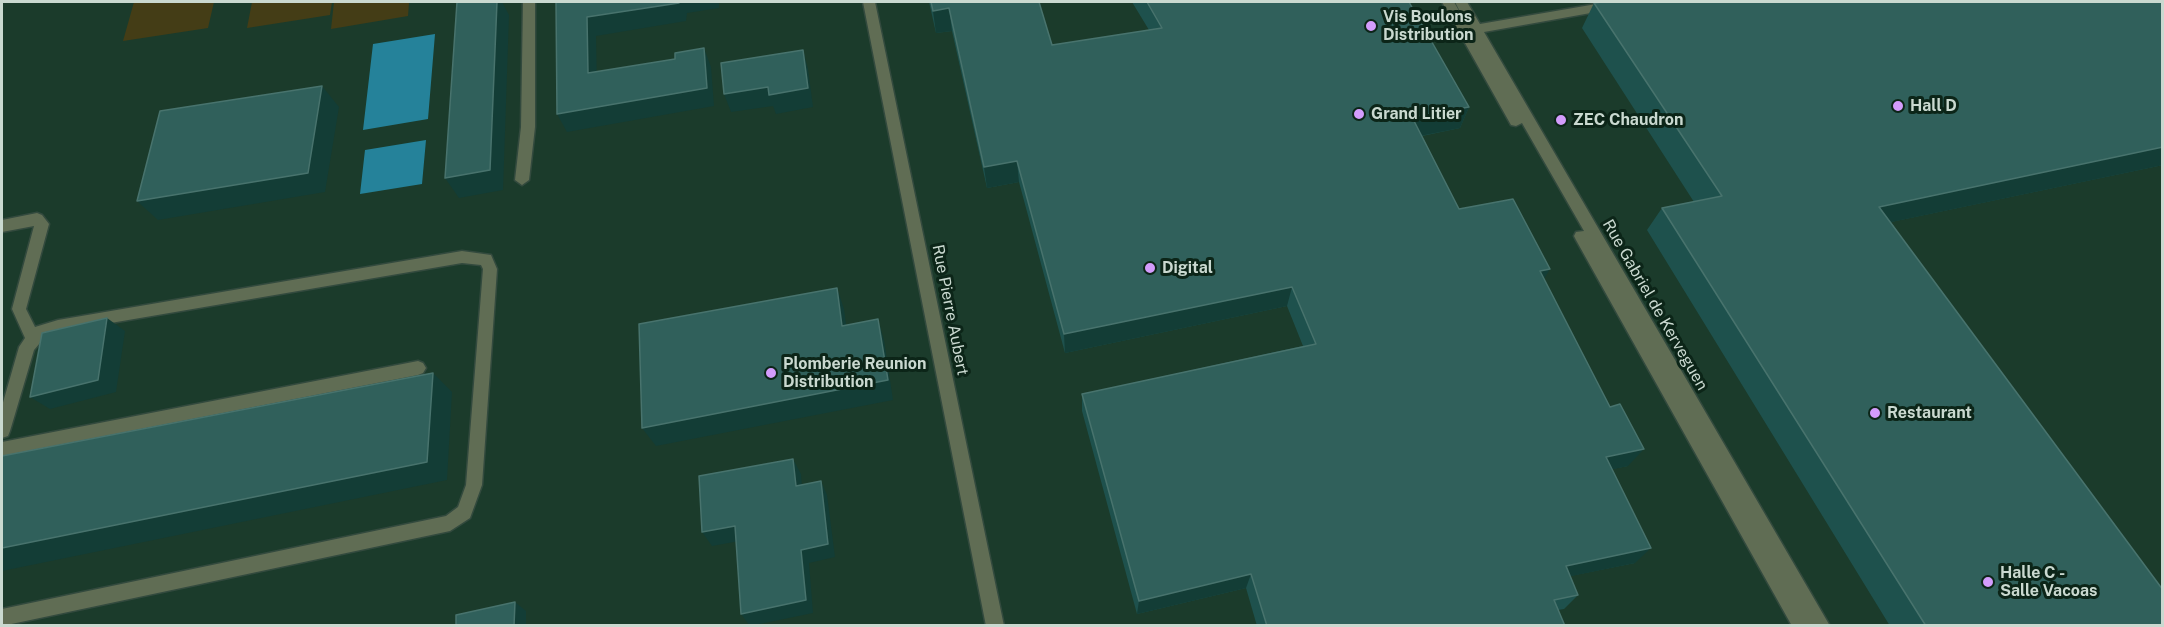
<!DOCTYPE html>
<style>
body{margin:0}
#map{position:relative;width:2164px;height:627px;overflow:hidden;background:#162f22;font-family:"Public Sans",sans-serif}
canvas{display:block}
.frame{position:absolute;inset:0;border:3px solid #cad9d0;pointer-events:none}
</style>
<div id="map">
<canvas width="2164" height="627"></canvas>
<div class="frame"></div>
</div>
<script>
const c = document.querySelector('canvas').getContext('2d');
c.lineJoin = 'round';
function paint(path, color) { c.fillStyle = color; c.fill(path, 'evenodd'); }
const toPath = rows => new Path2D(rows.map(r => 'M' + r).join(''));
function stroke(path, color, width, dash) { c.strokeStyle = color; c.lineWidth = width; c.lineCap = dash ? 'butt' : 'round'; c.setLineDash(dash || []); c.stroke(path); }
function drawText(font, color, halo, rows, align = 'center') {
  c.font = font + ' "Public Sans",sans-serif'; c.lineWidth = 6; c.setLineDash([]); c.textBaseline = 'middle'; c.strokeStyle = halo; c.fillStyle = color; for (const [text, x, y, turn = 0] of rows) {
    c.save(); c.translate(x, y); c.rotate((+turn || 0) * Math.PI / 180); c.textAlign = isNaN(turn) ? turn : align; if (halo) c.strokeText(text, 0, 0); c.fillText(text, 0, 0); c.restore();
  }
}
paint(toPath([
 [2,2,2162,2,2162,625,2,625]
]), '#1b3b2b');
paint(toPath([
 [134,2,214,2,208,28,123,41],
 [252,2,332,2,330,15,247,28],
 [334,2,421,2,409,3,408,16,331,29]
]), '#443d16');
paint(toPath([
 [435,34,428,119,363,130,373,44],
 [426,140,422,184,360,194,365,150]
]), '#25829a');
const minor = toPath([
 [523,2,535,2,535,127,529,180,522,185,515,180,521,127,523,2],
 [863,2,875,2,1004,626,986,626,863,2],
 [1442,2,1454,2,1466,23,1455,2,1467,2,1480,24,1608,2,1636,2,1634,5,1630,6,1484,32,1830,626,1811,626,1809,623,1811,626,1792,626,1576,240,1574,236,1576,232,1584,231,1522,123,1516,126,1511,125,1442,2],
 [37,213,42,215,49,224,26,309,35,327,58,320,462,251,491,255,497,269,482,485,470,518,450,531,2,626,2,609,446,516,458,507,466,485,483,269,481,265,462,263,58,332,45,337,34,350,10,431,8,436,2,438,2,406,19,347,25,338,12,309,34,226,2,232,2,220,37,213],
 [418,361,423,363,426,368,423,373,418,375,2,456,2,442,418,361]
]);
stroke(minor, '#334a3e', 3);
paint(minor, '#606d54');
paint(toPath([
 [929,2,1039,2,1052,45,1149,30,1132,2,1409,2,1469,107,1460,128,1422,136,1459,209,1544,279,1628,466,1612,469,1635,563,1570,576,1578,595,1564,609,1558,610,1565,626,1257,626,1246,588,1137,614,1082,411,1082,394,1303,346,1287,306,1065,353,1019,182,987,188,952,31,936,33],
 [2163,2,2163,165,1891,222,2163,626,1890,626,1647,230,1662,208,1694,202,1582,28,1594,3]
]), '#1e514d');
paint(toPath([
 [497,2,502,2,509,15,503,190,459,198,445,178],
 [679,2,719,2,719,8,687,13,686,21,596,36,597,91,588,73,587,17],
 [949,8,952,31,936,33,933,11],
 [704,48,711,67,714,106,567,132,557,114],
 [803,50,808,69,813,107,776,114,773,106,731,112,724,94],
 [322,86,339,107,325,192,158,220,137,201],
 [1469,107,1460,128,1405,139,1412,117],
 [2163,147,2163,165,1858,229,1879,207],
 [1017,161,1019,182,987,188,984,167],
 [1550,269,1538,289,1540,271],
 [1292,287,1287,306,1065,353,1064,334],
 [837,288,844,309,849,347,842,326],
 [107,318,125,331,116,392,50,409,30,397],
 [878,319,884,340,893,400,656,446,642,428],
 [433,373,452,392,447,480,2,571,2,548],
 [1644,449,1628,466,1591,474,1606,457],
 [793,459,801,474,803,500,796,486],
 [821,481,827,495,835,557,809,563,813,613,750,626,741,614],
 [735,526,745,540,712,546,702,532],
 [1651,548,1635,563,1552,580,1566,566],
 [1251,574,1246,588,1137,614,1139,601],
 [515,602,526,611,526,626,514,626]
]), '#133d36');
const building = toPath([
 [457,2,497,2,490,170,445,178,457,2],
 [556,2,679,2,679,3,587,17,588,73,675,59,675,53,704,48,707,88,557,114,556,2],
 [931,2,1039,2,1052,45,1162,28,1147,2,1409,2,1469,107,1412,117,1459,209,1513,199,1550,269,1540,271,1610,407,1620,404,1644,449,1606,457,1651,548,1566,566,1578,595,1554,600,1565,626,1267,626,1251,574,1139,601,1082,394,1316,344,1292,287,1064,334,1017,161,984,167,949,8,933,11,931,2],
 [1602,2,2163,2,2163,147,1879,207,2163,590,2163,626,1926,626,1662,208,1722,196,1594,3,1602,2],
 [803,50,808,88,769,95,768,87,724,94,721,63,803,50],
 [322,86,308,173,137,201,160,111,322,86],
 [837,288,842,326,878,319,888,380,642,428,639,324,837,288],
 [107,318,98,380,30,397,42,333,107,318],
 [433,373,427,462,2,548,2,456,433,373],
 [793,459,796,486,821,481,828,544,801,550,806,600,741,614,735,526,702,532,699,476,793,459],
 [515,602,514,626,456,626,456,615,515,602]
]);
paint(building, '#30605b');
stroke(building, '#48736d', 1.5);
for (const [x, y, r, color] of [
 [1371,26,6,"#d39cfc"],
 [1898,106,6,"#d39cfc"],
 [1359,114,6,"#d39cfc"],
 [1561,120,6,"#d39cfc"],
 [1150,268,6,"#d39cfc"],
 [771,373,6,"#d39cfc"],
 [1875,413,6,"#d39cfc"],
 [1988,582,6,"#d39cfc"]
]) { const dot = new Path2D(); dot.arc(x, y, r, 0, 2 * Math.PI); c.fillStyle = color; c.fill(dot); stroke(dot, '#0c2518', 2); }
drawText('bold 16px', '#cad9d0', '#0c2518', [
 ["Vis Boulons",1383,17],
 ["Distribution",1383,35],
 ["Hall D",1910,106],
 ["Grand Litier",1371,114],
 ["ZEC Chaudron",1573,120],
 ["Digital",1162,268],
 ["Plomberie Reunion",783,364],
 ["Distribution",783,382],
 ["Restaurant",1887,413],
 ["Halle C -",2000,573],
 ["Salle Vacoas",2000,591]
], 'left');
drawText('16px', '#cad9d0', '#0c2518', [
 ["Rue Gabriel de Kerveguen",1655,305,60],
 ["Rue Pierre Aubert",950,310,79]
]);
</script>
